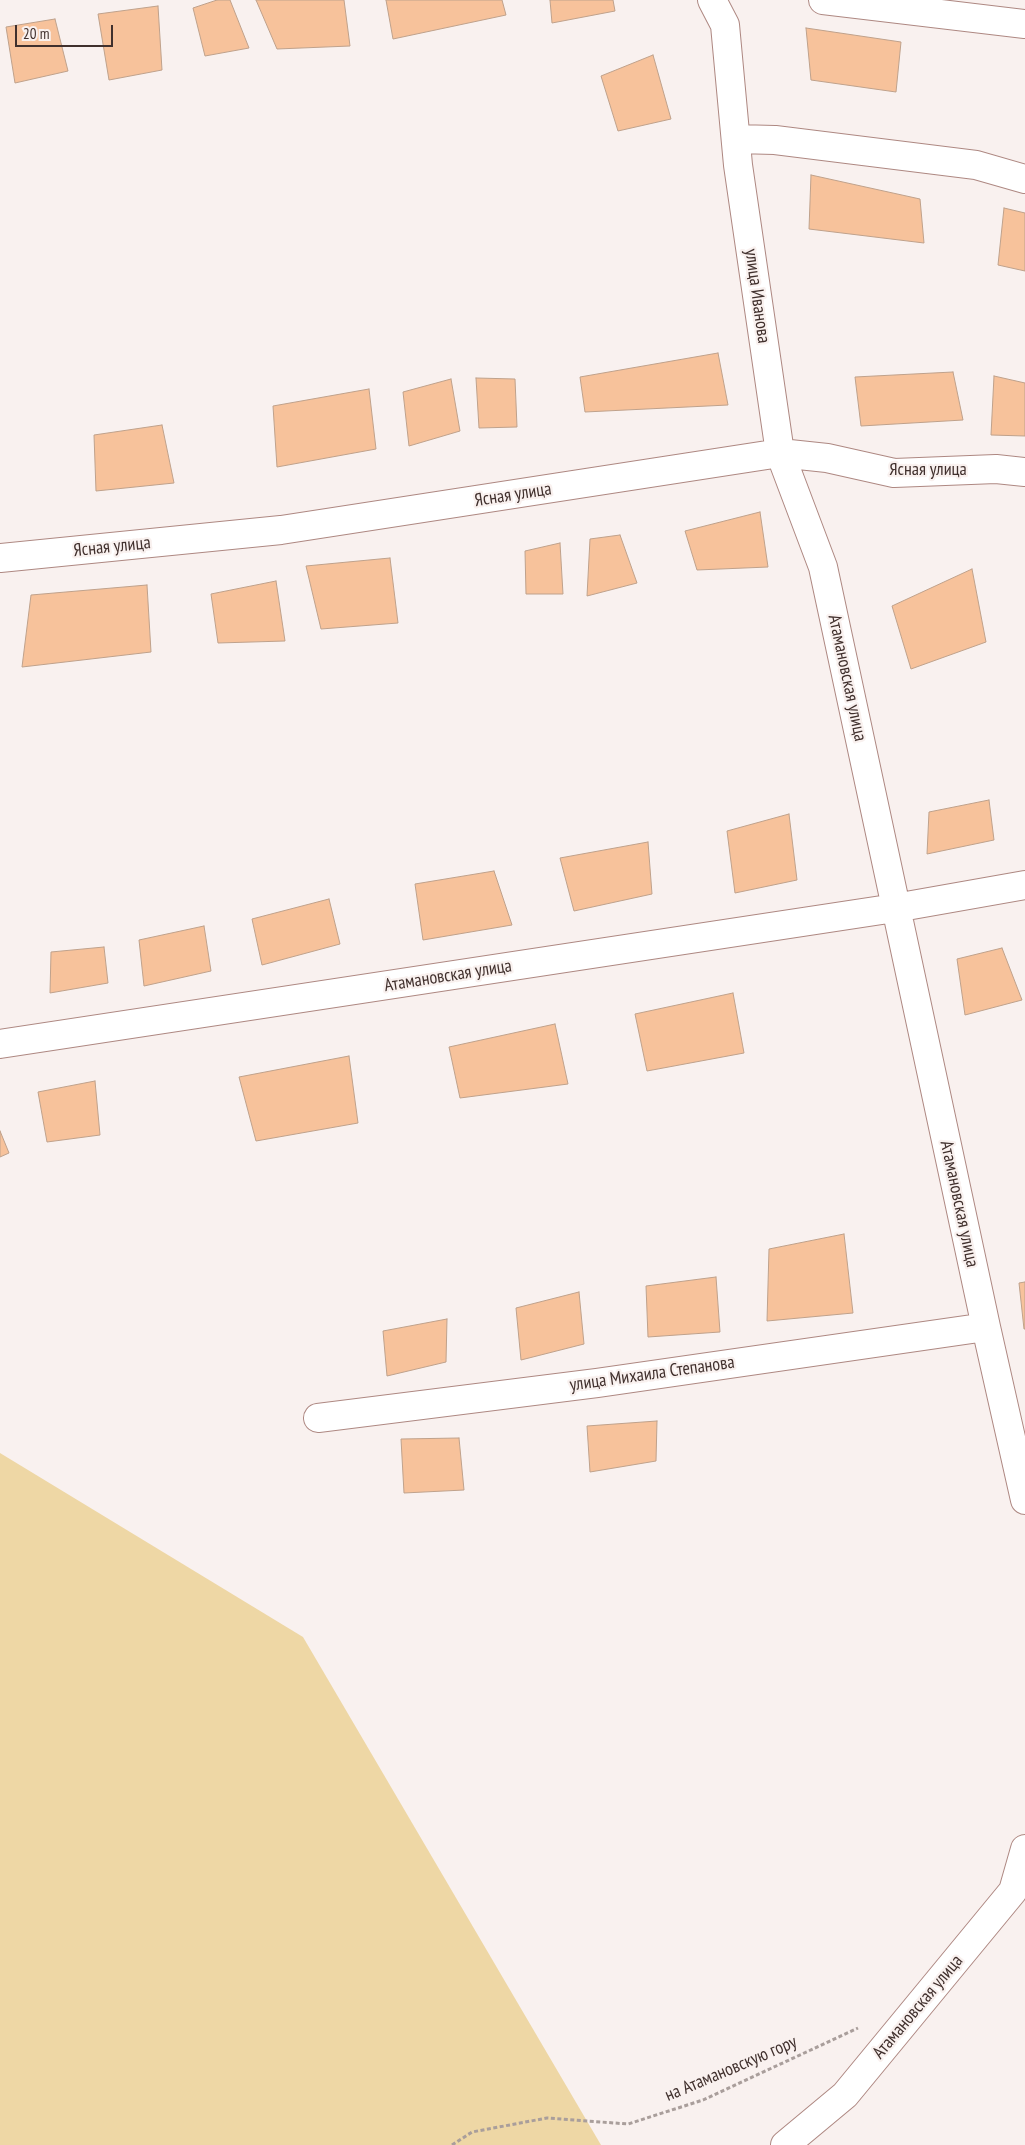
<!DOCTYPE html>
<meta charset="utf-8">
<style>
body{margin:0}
#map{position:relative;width:1025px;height:2145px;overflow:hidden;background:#f9f1ef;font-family:"PT Sans Narrow",sans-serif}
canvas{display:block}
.scale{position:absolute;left:15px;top:25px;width:98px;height:22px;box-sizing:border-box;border:2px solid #40302d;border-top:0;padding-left:6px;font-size:15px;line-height:18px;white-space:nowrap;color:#40302d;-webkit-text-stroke:4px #f9f1ef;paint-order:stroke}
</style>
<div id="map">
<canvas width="1025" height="2145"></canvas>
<div class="scale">20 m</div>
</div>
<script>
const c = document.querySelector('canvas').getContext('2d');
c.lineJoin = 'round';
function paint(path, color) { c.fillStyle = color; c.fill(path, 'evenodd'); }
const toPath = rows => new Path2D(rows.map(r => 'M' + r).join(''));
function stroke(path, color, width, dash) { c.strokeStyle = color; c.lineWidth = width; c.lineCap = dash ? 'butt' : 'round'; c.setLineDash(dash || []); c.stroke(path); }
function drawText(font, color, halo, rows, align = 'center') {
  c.font = font + ' "PT Sans Narrow",sans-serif'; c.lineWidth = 4.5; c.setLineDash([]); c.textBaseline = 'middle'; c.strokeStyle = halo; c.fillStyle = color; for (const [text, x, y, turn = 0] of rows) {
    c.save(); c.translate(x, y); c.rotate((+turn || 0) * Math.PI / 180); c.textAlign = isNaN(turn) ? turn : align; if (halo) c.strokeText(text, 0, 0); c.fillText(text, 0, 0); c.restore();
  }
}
paint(toPath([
 [0,1453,303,1637,601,2145,0,2145]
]), '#eed7a5');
const building = toPath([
 [217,0,230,0,249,48,205,56,193,8,217,0],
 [256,0,344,0,350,46,277,49,256,0],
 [386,0,502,0,506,15,393,39,386,0],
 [550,0,613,0,615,11,552,23,550,0],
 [158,6,162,70,109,80,98,14,158,6],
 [55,19,68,71,15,83,6,27,55,19],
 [806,28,901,42,896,92,811,80,806,28],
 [653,55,671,119,618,131,601,76,653,55],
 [811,175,920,199,924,243,809,229,811,175],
 [1004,208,1025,213,1025,271,998,265,1004,208],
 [718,353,728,405,585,412,580,377,718,353],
 [953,372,963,420,861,426,855,377,953,372],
 [994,376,1025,383,1025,436,991,435,994,376],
 [476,378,515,379,517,427,479,428,476,378],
 [451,379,460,431,409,446,403,392,451,379],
 [369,389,376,449,277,467,273,406,369,389],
 [162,425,174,483,96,491,94,435,162,425],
 [760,512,768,567,697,570,685,531,760,512],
 [620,535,637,583,587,596,590,539,620,535],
 [560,543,563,594,526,594,525,551,560,543],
 [390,558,398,623,321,629,306,566,390,558],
 [972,569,986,642,911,669,892,606,972,569],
 [276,581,285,641,218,643,211,594,276,581],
 [147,585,151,652,22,667,31,595,147,585],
 [989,800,994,840,927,854,929,812,989,800],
 [789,814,797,880,735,893,727,831,789,814],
 [648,842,652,894,574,911,560,858,648,842],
 [494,871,512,925,423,940,415,884,494,871],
 [329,899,340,944,262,965,252,919,329,899],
 [204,926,211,971,144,986,139,940,204,926],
 [104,947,108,983,50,993,51,952,104,947],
 [1002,948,1022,1000,965,1015,957,959,1002,948],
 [733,993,744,1053,647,1071,635,1014,733,993],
 [555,1024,568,1084,460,1098,449,1047,555,1024],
 [349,1056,358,1123,256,1141,239,1077,349,1056],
 [95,1081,100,1135,47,1142,38,1092,95,1081],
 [0,1131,9,1153,0,1157,0,1131],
 [844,1234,853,1313,767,1321,769,1249,844,1234],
 [716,1277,720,1332,648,1337,646,1286,716,1277],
 [1025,1282,1025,1329,1024,1329,1019,1283,1025,1282],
 [579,1292,584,1344,521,1360,516,1308,579,1292],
 [447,1319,446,1362,387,1376,383,1331,447,1319],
 [657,1421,656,1461,590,1472,587,1426,657,1421],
 [459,1438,464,1490,404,1493,401,1439,459,1438]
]);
paint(building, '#f7c29b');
stroke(building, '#bfa18b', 1);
const minor = toPath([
 [712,0,725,25,738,165,780,453,823,567,986,1327,1025,1500],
 [823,0,1025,24],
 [736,139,775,140,976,165,1025,179],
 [0,558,281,530,780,453,827,458,894,473,996,469,1025,472],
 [0,1044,895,908,1025,885],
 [318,1418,597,1383,986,1327],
 [785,2145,845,2095,1013,1891,1025,1849]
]);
stroke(minor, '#ae8882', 30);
stroke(toPath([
 [452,2145,472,2132,547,2118,628,2124,703,2100,858,2028]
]), '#a99e9b', 3, [4, 2.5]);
stroke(minor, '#fff', 28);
drawText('18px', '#40302d', '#f9f1ef', [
 ["улица Иванова",757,296,82],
 ["Ясная улица",928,470],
 ["Ясная улица",513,495,-9],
 ["Ясная улица",112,547,-6],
 ["Атамановская улица",847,678,78],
 ["Атамановская улица",448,976,-9],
 ["Атамановская улица",959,1204,78],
 ["улица Михаила Степанова",652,1374,-8],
 ["Атамановская улица",918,2007,-50],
 ["на Атамановскую гору",731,2069,-23]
]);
</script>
